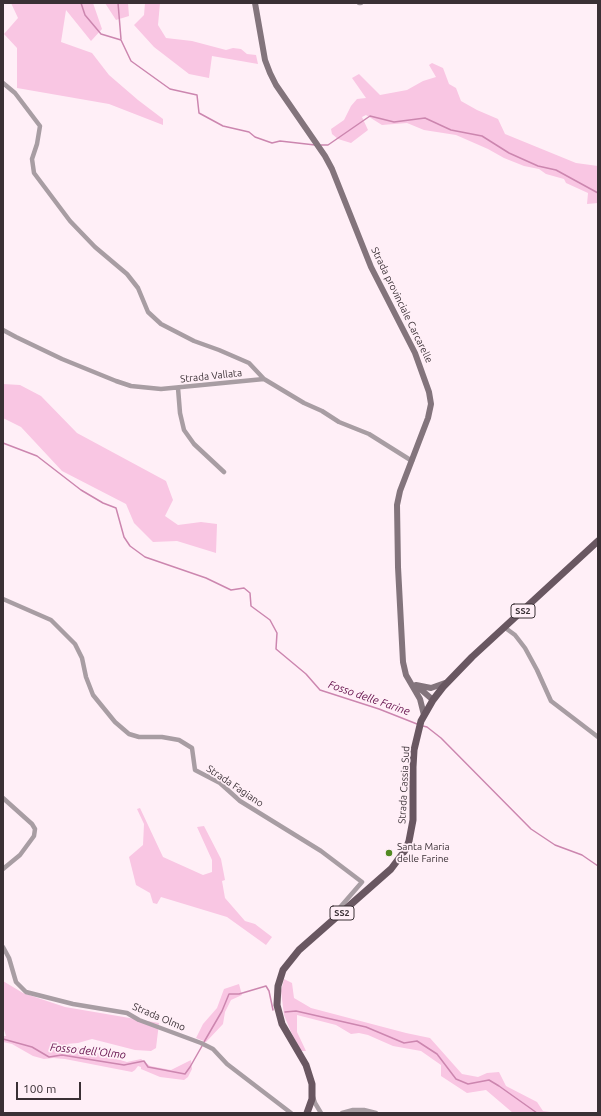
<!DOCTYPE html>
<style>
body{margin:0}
#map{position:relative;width:601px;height:1116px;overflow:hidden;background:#ffeff7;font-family:Ubuntu,sans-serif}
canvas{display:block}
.frame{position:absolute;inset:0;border:4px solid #3a3035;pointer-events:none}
.scale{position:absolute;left:16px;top:1082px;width:65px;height:18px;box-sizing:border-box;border:2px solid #3a3035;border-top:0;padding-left:5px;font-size:12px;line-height:14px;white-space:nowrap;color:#3a3035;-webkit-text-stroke:3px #ffeff7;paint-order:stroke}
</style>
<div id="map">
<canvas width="601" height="1116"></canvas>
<div class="frame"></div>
<div class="scale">100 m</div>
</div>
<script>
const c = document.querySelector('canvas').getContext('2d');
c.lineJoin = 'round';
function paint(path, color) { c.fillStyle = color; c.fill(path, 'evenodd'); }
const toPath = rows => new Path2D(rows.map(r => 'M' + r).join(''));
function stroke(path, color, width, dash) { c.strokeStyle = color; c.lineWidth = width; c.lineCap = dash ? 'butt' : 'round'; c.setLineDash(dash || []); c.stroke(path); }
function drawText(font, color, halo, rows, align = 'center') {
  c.font = font + ' Ubuntu,sans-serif'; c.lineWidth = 3.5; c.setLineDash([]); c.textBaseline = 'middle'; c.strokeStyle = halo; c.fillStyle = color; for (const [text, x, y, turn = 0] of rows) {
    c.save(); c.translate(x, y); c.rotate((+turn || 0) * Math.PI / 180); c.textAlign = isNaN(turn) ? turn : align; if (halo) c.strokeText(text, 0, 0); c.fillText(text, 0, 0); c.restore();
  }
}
paint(toPath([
 [11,3,93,3,102,29,91,41,66,10,61,42,92,53,109,75,138,100,163,119,163,125,109,104,17,88,17,48,4,34,18,18],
 [105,3,128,3,129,16,116,20],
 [145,3,160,3,158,25,166,38,192,41,226,50,233,48,241,49,247,54,256,55,258,64,212,56,209,78,189,74,154,47,134,25,144,15],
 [432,63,443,68,449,84,456,88,461,101,477,110,498,119,505,134,576,163,598,166,598,203,587,204,588,193,566,183,564,179,546,174,539,169,524,166,504,158,488,149,456,135,424,130,407,123,382,125,366,115,362,117,368,130,351,143,338,139,332,134,331,129,344,120,351,106,357,99,366,98,352,78,359,74,380,95,407,90,423,81,436,77,429,65],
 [3,384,20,385,41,396,77,433,166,481,173,500,165,516,178,525,201,522,217,524,216,553,177,541,153,542,134,523,126,504,62,471,21,427,3,418],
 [140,808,163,857,203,875,212,872,212,860,197,827,204,826,221,859,225,880,222,881,225,898,245,921,255,924,272,937,266,945,227,917,161,897,157,904,153,903,150,893,136,885,129,857,143,845,144,824,137,809],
 [284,979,292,983,294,998,311,1008,406,1033,430,1038,462,1074,478,1077,487,1073,499,1072,506,1086,537,1102,543,1111,558,1113,513,1113,486,1090,467,1093,441,1076,441,1065,421,1051,393,1046,368,1035,359,1033,351,1034,336,1025,297,1015,297,1032,306,1051,301,1051,291,1032,284,1015,281,991],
 [3,981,23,993,65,1007,159,1023,156,1048,151,1051,135,1050,92,1039,78,1043,66,1044,127,1062,141,1059,150,1066,171,1070,191,1060,192,1069,188,1077,184,1080,160,1077,141,1069,141,1067,138,1066,135,1070,132,1072,65,1059,53,1058,44,1059,33,1056,12,1044,3,1042,3,1036,6,1036,3,1026],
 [239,984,242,995,231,1000,225,1012,223,1024,206,1042,196,1038,203,1024,217,1008,224,989]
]), '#f9c6e3');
stroke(toPath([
 [81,3,85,15,101,34,121,40,131,61,170,89,197,95,199,113,223,126,249,132,255,137,272,143,280,141,315,145],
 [118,3,121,39],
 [321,145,328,145,370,116,394,122,425,118,451,130,482,136,509,153,538,166,556,170,598,193],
 [3,443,37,456,81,490,103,503,116,508,124,537,130,546,145,557,206,578,231,590,244,588,250,593,251,606,270,620,277,633,276,649,306,674,320,690,379,709,417,724],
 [423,726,427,727,441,738,531,829,555,845,582,855,598,866],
 [285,1012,296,1011,366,1027,404,1043,417,1041,437,1054,456,1079,468,1084,489,1080,499,1086,537,1113],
 [3,1039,32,1047,49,1057,62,1055,124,1065,144,1061,148,1067,185,1074,190,1067,202,1046],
 [204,1042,222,1011,229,994,239,994,266,986,269,991,273,1010]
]), '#cc86af', 1.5);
stroke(toPath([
 [359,3,361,3],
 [3,83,15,93,40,126,37,144,32,159,34,173,70,221,95,247,127,274,138,288,148,312,161,324,194,341,219,350,249,363,264,379],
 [3,330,16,337,62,359,116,381,131,386,161,389,264,379,304,403,322,411,339,422,369,434,412,461],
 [178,388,180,413,184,430,194,444,224,472],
 [3,599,51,620,75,644,82,658,86,677,93,695,115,722,129,734,139,737,162,737,179,740,192,748,195,770,220,783,240,801,321,851,358,879,362,882,336,912,337,917],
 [504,627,515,635,525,648,537,670,551,701,598,737],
 [3,798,32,824,35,829,34,836,20,855,3,869],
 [3,947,9,958,16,982,26,992,73,1004,127,1013,139,1020,201,1043,213,1049,227,1064,291,1113],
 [313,1097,315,1103,321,1113],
 [342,1113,353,1110,364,1110,376,1113]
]), '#a89da3', 4.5);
stroke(toPath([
 [255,3,265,60,270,73,276,85,325,156,332,169,371,267,415,353,429,392,431,404,428,418,400,491,397,505,398,567,403,662,406,675,420,699,424,715],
 [416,685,431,688,445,683],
 [418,687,433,700]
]), '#83747c', 6);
stroke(toPath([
 [307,1113,312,1099,312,1084,306,1065,282,1024,277,1005,278,986,283,970,299,950,391,869,406,849,409,841,413,820,413,767,414,750,421,721,433,700,443,687,472,657,598,541]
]), '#695761', 7);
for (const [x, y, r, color] of [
 [389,853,4,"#528922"]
]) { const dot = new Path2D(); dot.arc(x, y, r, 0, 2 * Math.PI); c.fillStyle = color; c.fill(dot); stroke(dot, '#ffeff7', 1.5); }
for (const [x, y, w] of [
 [523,611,24],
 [342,913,24]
]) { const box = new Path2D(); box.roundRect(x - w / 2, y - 7, w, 14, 3); c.fillStyle = '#ffeff7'; c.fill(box); stroke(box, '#3a3035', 1); }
drawText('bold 9px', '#3a3035', null, [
 ["SS2",523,611],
 ["SS2",342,913]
]);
drawText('10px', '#3a3035', '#ffeff7', [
 ["Strada provinciale Carcarelle",402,305,64],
 ["Strada Vallata",211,376,-6],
 ["Strada Cassia Sud",404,785,-87],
 ["Strada Fagiano",235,786,34],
 ["Strada Olmo",159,1017,23]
]);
drawText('10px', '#3a3035', '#ffeff7', [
 ["Santa Maria",397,847],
 ["delle Farine",397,859]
], 'left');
drawText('italic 11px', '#64104b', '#ffeff7', [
 ["Fosso delle Farine",369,698,19],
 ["Fosso dell'Olmo",88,1051,6]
]);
</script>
